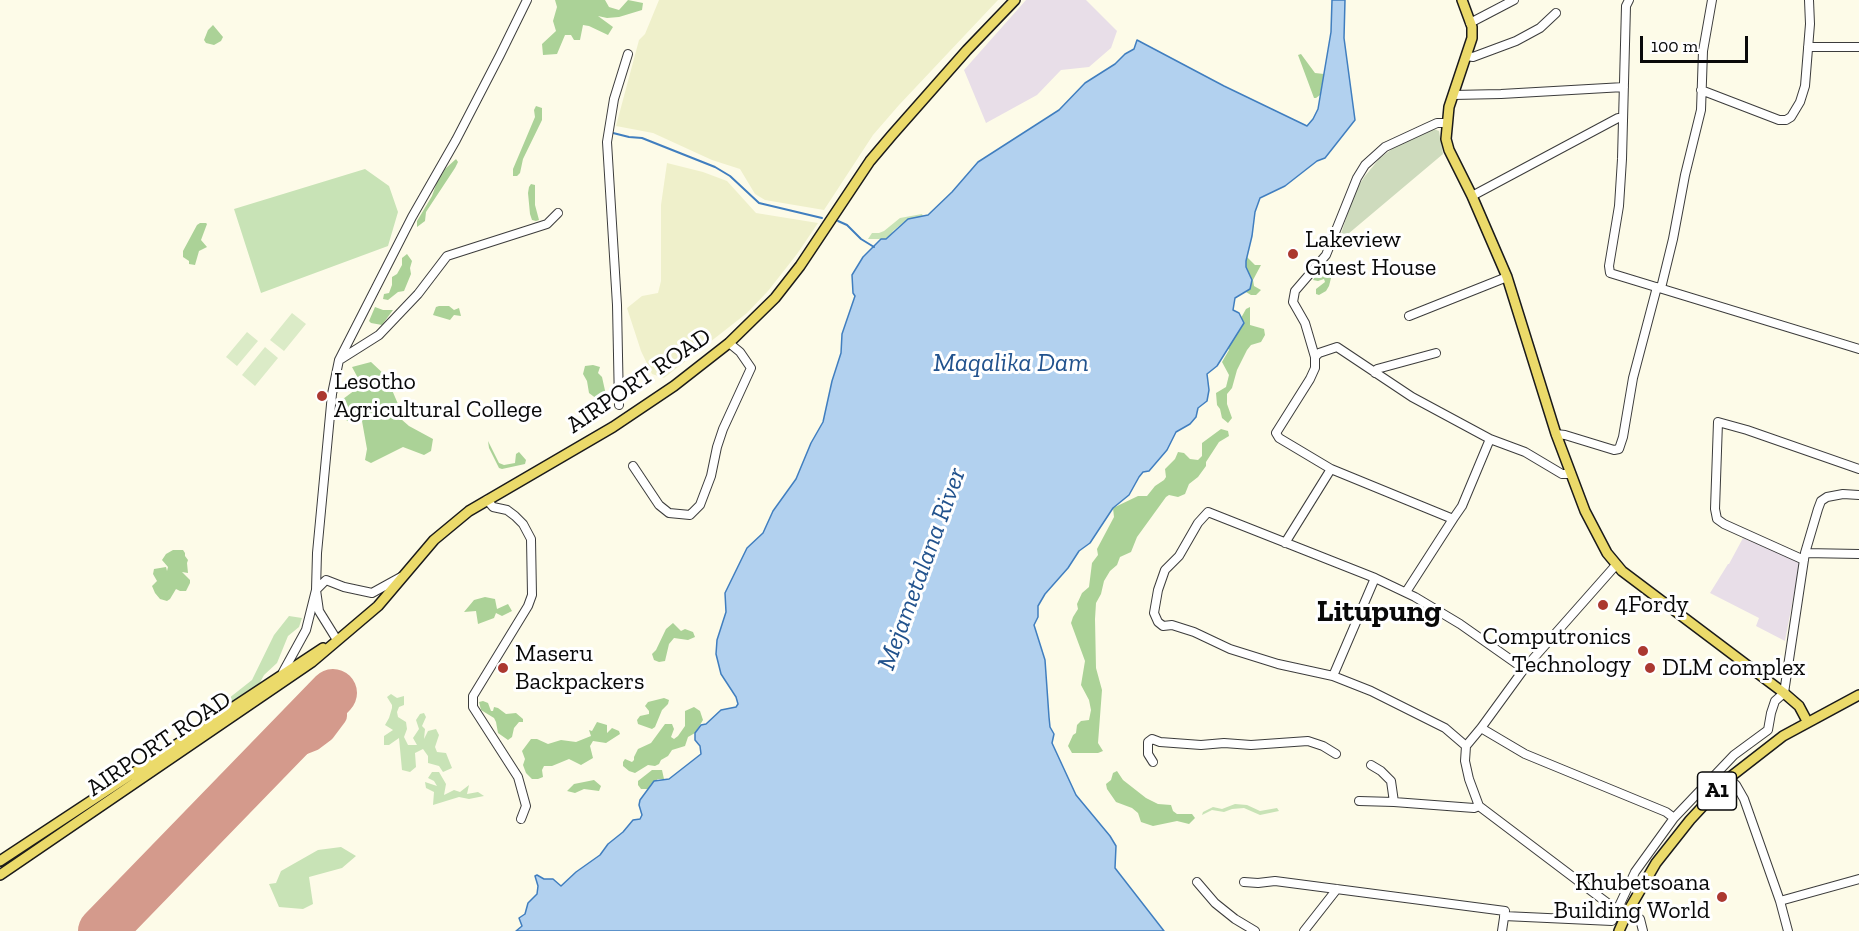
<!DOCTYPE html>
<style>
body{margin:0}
#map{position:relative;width:1859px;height:931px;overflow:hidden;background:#fdfbe8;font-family:"Zilla Slab",serif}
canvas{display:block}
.scale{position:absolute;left:1640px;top:36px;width:108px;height:27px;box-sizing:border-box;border:3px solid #090909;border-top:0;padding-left:8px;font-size:18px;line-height:21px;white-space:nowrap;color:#090909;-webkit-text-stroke:4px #fff;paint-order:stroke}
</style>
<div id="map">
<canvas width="1859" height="931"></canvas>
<div class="scale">100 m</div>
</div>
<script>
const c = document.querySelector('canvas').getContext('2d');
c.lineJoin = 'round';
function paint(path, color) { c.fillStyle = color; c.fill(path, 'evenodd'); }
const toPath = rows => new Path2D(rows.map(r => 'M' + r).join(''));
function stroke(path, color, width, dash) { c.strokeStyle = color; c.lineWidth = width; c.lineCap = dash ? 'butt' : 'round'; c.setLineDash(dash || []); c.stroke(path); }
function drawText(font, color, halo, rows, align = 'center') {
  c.font = font + ' "Zilla Slab",serif'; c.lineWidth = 6; c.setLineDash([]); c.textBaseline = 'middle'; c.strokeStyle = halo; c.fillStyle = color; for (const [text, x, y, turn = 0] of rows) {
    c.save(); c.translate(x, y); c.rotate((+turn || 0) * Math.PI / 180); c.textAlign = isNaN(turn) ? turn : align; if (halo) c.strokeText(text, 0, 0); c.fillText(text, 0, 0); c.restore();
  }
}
paint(toPath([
 [1026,0,1086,0,1117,31,1111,48,1089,67,1061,70,1037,95,986,123,964,70],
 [1743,538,1800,562,1785,641,1756,626,1759,618,1710,593,1728,564,1729,564]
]), '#e8dee8');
paint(toPath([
 [659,0,998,0,899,105,873,135,824,210,765,200,755,194,740,169,712,160,653,133,616,126,639,40,645,34],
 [667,163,703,172,727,181,756,213,818,223,797,254,768,291,747,313,664,378,652,374,641,351,627,308,642,296,658,293,661,281,661,205]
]), '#eff0cb');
paint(toPath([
 [365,169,389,186,398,212,388,246,261,293,234,209],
 [922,214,923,216,904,222,893,231,889,239,868,239,872,233,879,233,884,231,900,218],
 [289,616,302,618,299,627,288,636,277,663,264,675,257,688,221,712,219,706,252,680,274,635],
 [391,694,397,698,404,696,404,705,399,707,397,712,398,717,406,722,407,729,404,737,408,745,417,745,413,738,419,729,416,720,420,714,424,713,426,717,422,726,425,729,424,739,428,731,436,729,439,735,435,747,437,752,446,753,452,768,443,772,439,766,428,763,428,756,423,749,415,753,416,767,410,772,402,770,399,738,389,745,384,745,384,736,393,730,385,725,389,718,392,708,392,705,387,697],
 [432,772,439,772,446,784,444,795,454,790,460,792,469,785,467,794,478,792,484,796,469,799,459,797,433,805,434,792,426,788,425,782,437,786,434,781,428,778],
 [1235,804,1247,805,1260,811,1277,808,1279,811,1260,815,1244,808,1232,809,1224,812,1212,810,1202,815,1203,812,1213,807,1222,809],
 [341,847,356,856,342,868,309,877,313,904,303,909,279,907,269,884,276,883,281,871,318,850]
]), '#c8e3b6');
paint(toPath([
 [555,0,605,0,609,7,619,10,628,0,643,3,642,10,619,17,607,18,598,16,613,27,608,35,589,26,583,25,580,40,574,40,571,35,565,35,557,54,543,55,542,44,556,31,553,21,557,7],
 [213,25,223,37,221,41,214,45,206,43,204,40,208,30],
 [1301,54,1315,73,1324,74,1320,95,1316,98,1314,98,1298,55],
 [536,106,542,108,542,120,523,159,520,173,517,176,513,176,513,169,535,117,534,110],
 [456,159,458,162,455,168,426,212,425,221,417,227,417,221,432,196,437,182,445,169],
 [531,184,535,185,535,205,539,220,536,221,532,220,530,214,528,193,529,187],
 [200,223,206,223,207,224,201,240,207,247,199,251,195,265,189,264,189,261,183,257,183,251,197,225],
 [407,254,412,261,410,268,411,274,404,291,398,292,388,300,383,299,384,294,389,293,392,285,392,277,397,274,402,265,402,258],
 [1246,256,1255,265,1261,265,1253,280,1254,286,1261,290,1256,295,1251,295,1246,292,1248,281,1242,259],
 [1327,268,1331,268,1332,274,1329,286,1326,291,1319,295,1316,294,1316,289,1325,282,1324,279,1318,281,1313,280,1319,270,1324,272],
 [439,306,449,306,454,310,459,308,461,316,454,315,450,320,433,315,436,307],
 [375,307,383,310,393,310,382,325,371,323,369,321],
 [1250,307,1250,325,1264,329,1265,335,1261,342,1251,345,1247,350,1237,370,1232,388,1227,394,1227,404,1232,418,1228,423,1222,418,1220,409,1217,405,1216,393,1226,387,1229,375,1222,362,1229,350,1226,345,1246,309],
 [371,362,386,376,398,404,401,419,409,426,433,439,431,451,424,455,403,447,371,463,365,460,367,449,362,421,347,421,339,402,355,390,359,380,352,367],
 [593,365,600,367,598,373,602,377,606,395,604,398,597,399,589,393,587,381,583,374,585,366],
 [1221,429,1228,431,1229,436,1219,442,1206,462,1206,466,1198,477,1189,484,1185,494,1178,497,1169,495,1166,497,1137,537,1131,552,1120,557,1117,565,1110,571,1104,581,1101,594,1096,603,1095,619,1096,668,1102,690,1098,743,1103,751,1098,753,1072,753,1068,746,1073,735,1076,733,1077,725,1081,721,1089,720,1091,710,1089,700,1081,685,1085,661,1071,623,1073,617,1078,609,1077,604,1082,593,1089,587,1092,563,1098,555,1097,549,1114,517,1113,508,1138,496,1147,496,1155,486,1164,480,1166,477,1165,469,1175,459,1178,452,1184,453,1190,459,1198,460,1202,456,1202,443],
 [488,441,499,463,504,465,515,463,516,454,519,452,526,460,525,464,502,469,499,468,489,448],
 [173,550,183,550,185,553,185,556,188,560,187,563,188,573,182,572,190,580,190,583,186,591,180,591,176,589,170,599,167,601,160,599,155,593,152,586,157,581,153,574,154,569,166,567,167,571,168,567,162,560,166,554],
 [485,597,495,599,497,609,508,604,512,611,502,616,496,613,494,618,478,624,476,611,464,612,474,600],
 [673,623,681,631,685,629,693,632,695,637,688,640,674,638,669,644,665,661,659,662,654,660,652,654,656,650,666,629],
 [664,698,669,700,668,704,662,710,655,727,652,729,638,724,637,720,640,716,649,714,649,711,645,706,648,702],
 [483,701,488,703,491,711,493,711,494,707,498,708,506,714,516,713,523,719,523,722,519,722,514,728,512,737,508,740,498,733,496,722,494,718,481,710,479,702],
 [694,707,700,711,703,720,695,733,688,737,685,746,672,750,668,756,661,760,659,764,655,766,648,765,635,773,629,771,623,766,623,762,625,759,632,762,634,760,634,757,638,749,651,743,665,724,672,724,674,729,671,737,674,739,678,736,685,726,685,711],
 [597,722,607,725,607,733,612,728,619,731,620,734,606,743,593,741,590,746,593,758,581,765,569,759,552,766,544,766,542,770,543,777,538,779,532,779,526,773,523,765,525,759,522,751,531,739,537,739,548,744,561,740,576,742,591,736,589,730,592,731],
 [652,770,662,770,664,779,658,779,651,784,649,789,641,789,638,785,638,781],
 [1117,771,1123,780,1146,798,1158,804,1171,805,1173,811,1177,814,1192,814,1195,818,1189,824,1177,821,1153,826,1141,822,1138,813,1132,808,1116,802,1107,789,1106,784,1111,780,1113,773],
 [594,780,601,786,599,791,584,789,575,793,567,791,574,784]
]), '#abd297');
paint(toPath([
 [1431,128,1439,131,1443,154,1348,234,1340,237,1355,191,1365,176,1379,159,1402,141]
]), '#cedbbd');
paint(toPath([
 [292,313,306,324,284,351,270,340],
 [247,332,258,341,237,366,226,357],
 [265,347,278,358,255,386,242,375]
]), '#dbebc7');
const water = toPath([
 [1332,0,1345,0,1344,38,1355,120,1325,158,1317,161,1285,186,1260,198,1255,212,1252,236,1246,261,1246,267,1252,280,1250,289,1235,298,1233,310,1239,313,1244,323,1217,366,1207,374,1209,390,1207,401,1198,408,1196,417,1190,424,1176,432,1167,450,1149,471,1143,472,1139,477,1129,495,1113,508,1090,543,1079,551,1068,568,1045,594,1038,606,1038,617,1034,625,1045,660,1049,717,1050,727,1054,734,1052,743,1076,795,1110,836,1116,846,1115,868,1164,931,516,931,522,926,519,918,525,914,528,903,537,894,538,886,535,876,537,875,544,879,553,879,561,886,576,872,600,855,608,844,623,832,633,820,640,819,642,815,639,805,640,800,654,781,669,779,701,754,700,746,695,740,695,733,701,725,706,724,721,710,736,707,738,704,736,697,721,674,716,654,717,640,726,612,725,593,747,548,763,533,773,511,796,479,811,443,823,422,832,381,841,353,842,334,855,296,853,293,852,275,863,257,881,239,886,239,908,219,928,215,952,192,978,162,1059,110,1085,83,1115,64,1125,54,1134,49,1137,40,1224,86,1307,126,1313,119,1318,109,1331,32,1332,0]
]);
paint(water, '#b2d1ef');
stroke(water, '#407ebf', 1.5);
stroke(toPath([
 [613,133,629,137,642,138,715,167,730,176,759,203,822,218],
 [838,221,847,225,861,239,874,247]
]), '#407ebf', 2);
stroke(toPath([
 [262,766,280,754,313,741,325,732,337,716,337,707,333,700,322,694,311,698,306,713,294,734]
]), '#d49a8c', 20);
stroke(toPath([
 [102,931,333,693]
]), '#d49a8c', 48);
const minor = toPath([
 [1629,0,1626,6,1622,159,1619,206,1609,266,1610,273,1859,349],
 [1470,23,1514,0],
 [1808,47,1859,47],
 [1467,56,1473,57,1516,41,1540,28,1556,13],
 [1701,90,1779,120,1786,120,1791,117,1800,102,1805,86,1810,24,1809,0],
 [1453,95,1501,94,1624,87],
 [1472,196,1618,118,1623,118],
 [1661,288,1673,239,1685,175,1701,110,1703,51,1712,0],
 [1409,316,1507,277],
 [1315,357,1305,323,1293,302,1295,291,1326,255,1357,178,1365,165,1385,147,1426,128,1437,123,1447,123],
 [341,359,379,335,418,294,447,256,547,224,558,213],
 [1375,373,1377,369,1436,353],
 [619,405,617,305,607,142,614,99,628,54],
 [1556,434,1565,435,1614,450,1619,449,1623,437,1633,378,1657,287],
 [1490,439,1525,452,1562,474,1571,474],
 [633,466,659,505,669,513,690,515,700,505,711,476,717,447,723,429,751,368,740,352,729,343],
 [1331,469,1279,438,1276,433,1310,379,1315,368,1315,357,1319,353,1337,347,1412,397,1490,439,1462,506,1453,519],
 [487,500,493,507,507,510,515,516,523,524,531,539,532,595,528,606,473,696,473,707,518,777,526,806,521,819],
 [1285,543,1331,469,1453,519,1406,592],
 [1805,553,1859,554],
 [1804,560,1724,524,1717,519,1715,509,1718,422,1747,430,1859,469],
 [1375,578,1208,512,1198,523,1179,556,1165,570,1158,590,1154,613,1158,622,1163,626,1172,625,1194,632,1230,649,1278,664,1333,676,1371,691,1445,728,1466,746],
 [337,640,319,611,316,590,317,553,332,394,339,360,412,217,456,140,500,55,527,0],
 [1524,669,1616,565],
 [283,672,306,630,316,590,326,580,344,587,372,593,401,577],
 [1333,676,1375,578,1415,597,1460,624,1524,669,1481,728,1466,746,1465,761,1469,779,1479,806,1610,905,1640,919,1643,931],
 [1481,728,1525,754,1666,812,1674,818],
 [1153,762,1148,754,1148,742,1152,739,1160,742,1201,745,1224,743,1251,745,1308,741,1323,746,1336,754],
 [1371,765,1381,771,1391,781,1394,802],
 [1729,778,1736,785,1744,799,1780,901,1788,931],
 [1359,801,1394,802,1474,808,1479,806],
 [1197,882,1215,903,1235,919,1255,931],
 [1244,882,1258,883,1275,881,1505,911,1502,931],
 [1780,901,1859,879],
 [1504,916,1612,921,1635,872,1674,818,1734,755,1768,730,1771,713,1775,701,1784,693,1805,553,1818,509,1821,501,1827,497,1843,494,1859,495],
 [1304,931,1337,889]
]);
const major = toPath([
 [1462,0,1472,27,1472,38,1449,107,1446,139,1449,150,1472,196,1507,277,1556,434,1585,511,1607,553,1622,571,1784,693,1799,706,1807,721],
 [0,861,323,648],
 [0,875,312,662,378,606,434,540,469,511,613,427,674,386,729,343,775,298,800,266,870,161,892,135,967,50,1015,0],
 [1619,931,1627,913,1656,863,1690,820,1729,778,1783,736,1859,695]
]);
stroke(minor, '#3c3c3c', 10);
stroke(major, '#1a1a1a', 12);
stroke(minor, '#fff', 8);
stroke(major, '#ebda6a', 9);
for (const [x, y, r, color] of [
 [1293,254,6,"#ab3830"],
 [322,396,6,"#ab3830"],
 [1603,605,6,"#ab3830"],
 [1643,651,6,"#ab3830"],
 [503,668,6,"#ab3830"],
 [1650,668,6,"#ab3830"],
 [1722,897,6,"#ab3830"]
]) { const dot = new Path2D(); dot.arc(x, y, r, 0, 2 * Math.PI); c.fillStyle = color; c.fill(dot); stroke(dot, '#fff', 2); }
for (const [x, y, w] of [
 [1717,791,39]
]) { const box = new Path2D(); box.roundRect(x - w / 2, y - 19, w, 38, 4.5); c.fillStyle = '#fff'; c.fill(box); stroke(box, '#090909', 1.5); }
drawText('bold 22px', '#090909', null, [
 ["A1",1717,791]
]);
drawText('24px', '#090909', '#fff', [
 ["Lakeview",1305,240],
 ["Guest House",1305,268],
 ["Lesotho",334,382],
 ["Agricultural College",334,410],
 ["4Fordy",1615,605],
 ["Computronics",1631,637,"right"],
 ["Technology",1631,665,"right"],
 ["Maseru",515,654],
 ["Backpackers",515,682],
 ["DLM complex",1662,668],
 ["Khubetsoana",1710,883,"right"],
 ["Building World",1710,911,"right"]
], 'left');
drawText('24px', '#090909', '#fff', [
 ["AIRPORT ROAD",639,381,-34],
 ["AIRPORT ROAD",159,744,-34]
]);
drawText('italic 26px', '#21528d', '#fff', [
 ["Maqalika Dam",1011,364],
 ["Mejametalana River",922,569,-70]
]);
drawText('bold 30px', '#090909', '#fff', [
 ["Litupung",1379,612]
]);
</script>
